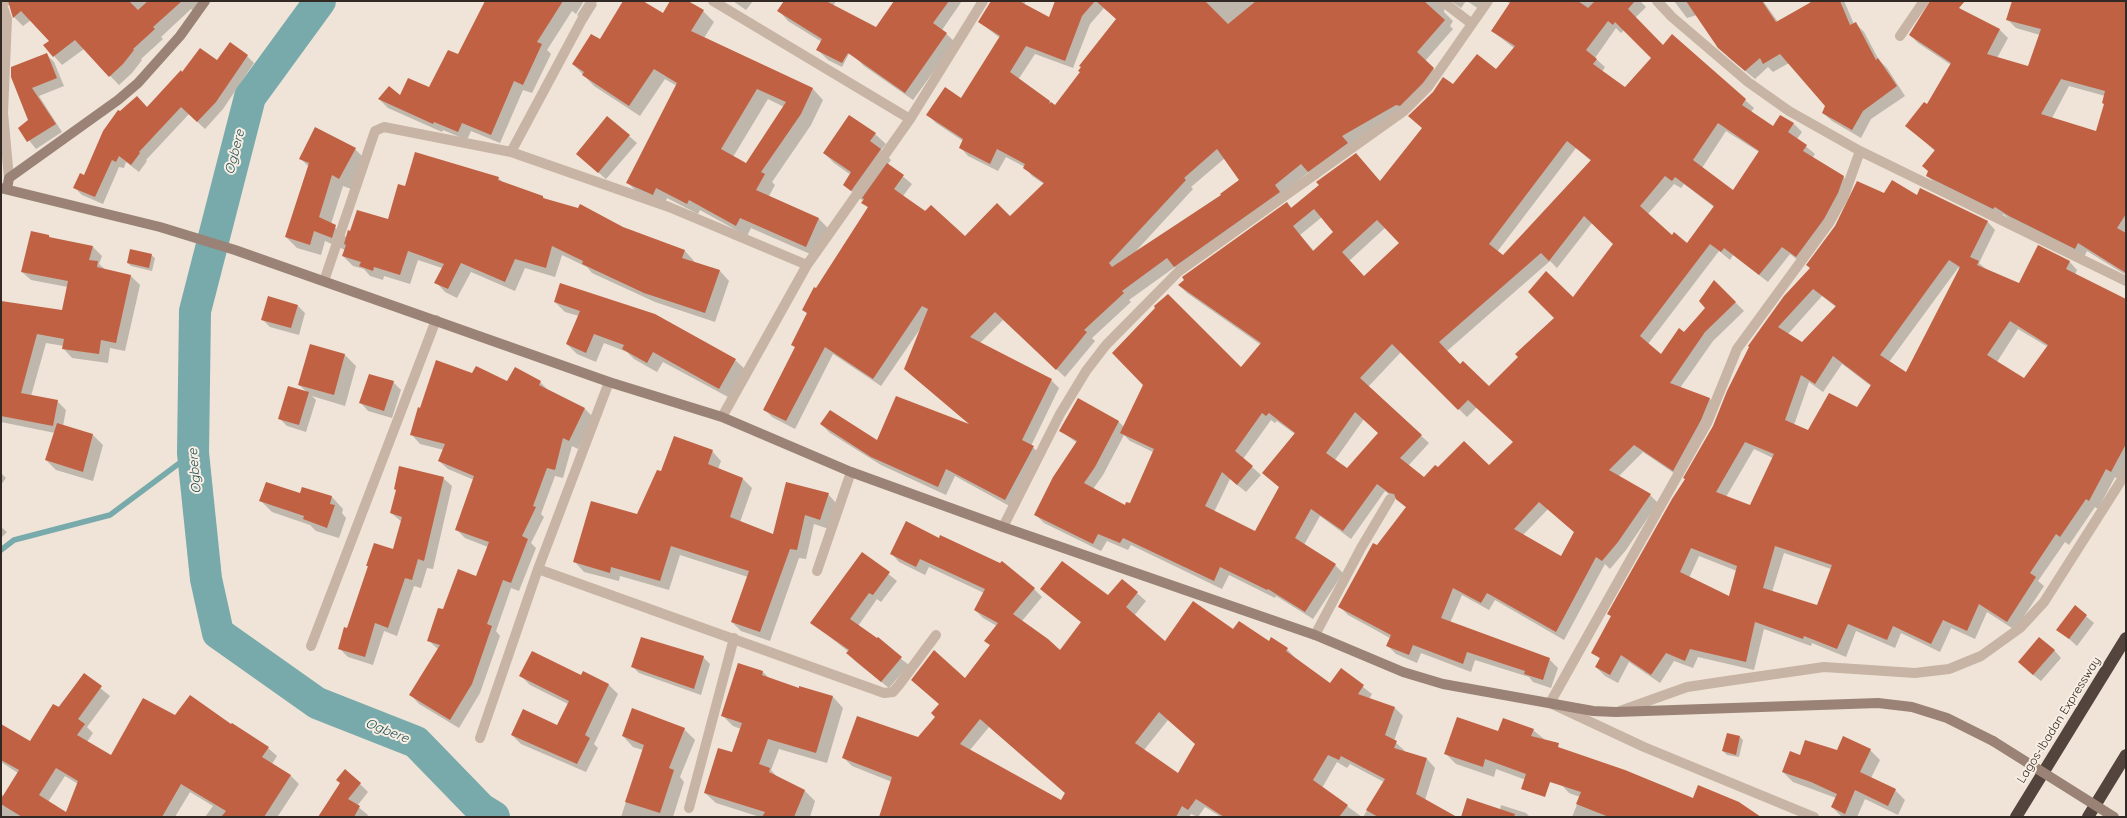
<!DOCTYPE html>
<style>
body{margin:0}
#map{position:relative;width:2127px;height:818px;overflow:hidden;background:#efe4d7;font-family:Quicksand,sans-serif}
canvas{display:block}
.frame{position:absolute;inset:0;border:2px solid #322925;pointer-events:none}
</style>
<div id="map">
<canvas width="2127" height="818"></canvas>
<div class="frame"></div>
</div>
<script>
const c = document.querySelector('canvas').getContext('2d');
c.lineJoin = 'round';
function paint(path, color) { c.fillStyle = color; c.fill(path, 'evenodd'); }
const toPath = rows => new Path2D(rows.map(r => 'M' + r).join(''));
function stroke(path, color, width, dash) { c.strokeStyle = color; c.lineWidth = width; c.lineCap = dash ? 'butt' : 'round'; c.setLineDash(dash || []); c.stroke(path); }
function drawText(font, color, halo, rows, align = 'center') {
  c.font = font + ' Quicksand,sans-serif'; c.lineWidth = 4; c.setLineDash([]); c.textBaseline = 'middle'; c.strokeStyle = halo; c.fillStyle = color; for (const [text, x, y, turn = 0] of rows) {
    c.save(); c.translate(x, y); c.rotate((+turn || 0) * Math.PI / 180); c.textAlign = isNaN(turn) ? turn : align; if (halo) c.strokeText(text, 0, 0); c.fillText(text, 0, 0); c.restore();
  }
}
paint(toPath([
 [1,1,203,1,196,13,191,9,161,37,163,39,141,59,142,60,132,73,119,85,84,49,62,65,54,56,51,41,31,20,23,26,14,17,10,5,5,6,9,32,1,35,1,24,5,23,5,21,1,22],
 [486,1,584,1,576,14,572,11,547,50,551,54,532,93,523,90,500,143,471,131,467,140,443,130,442,132,388,108,379,99,401,97,429,88,458,56],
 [586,1,594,1,597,5,587,21,577,15],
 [624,1,641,1,663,14,671,1,686,1,703,11,714,22,704,38,813,89,823,100,811,125,772,182,775,185,769,196,819,219,830,230,817,257,751,228,747,236,700,210,698,214,667,198,664,205,638,193,627,182,677,86,665,79,640,116,594,86,573,64,600,40],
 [768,99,784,107,746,164,733,157],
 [733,1,753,1,746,10],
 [785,1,836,1,833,6,863,27,842,67,828,60,818,50,822,42,788,21,779,11],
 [896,1,962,1,942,30,955,42,913,100,864,66,856,58],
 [993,1,1026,1,1024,5,1049,18,1065,1,1466,1,1461,8,1452,2,1445,6,1444,12,1453,21,1450,26,1453,29,1425,61,1441,77,1317,179,1309,172,1183,274,1175,267,1129,300,1131,302,1092,338,1095,341,1065,377,1003,320,980,343,1051,380,1059,388,1031,446,1042,455,1013,508,955,476,946,495,881,465,830,433,821,424,877,441,970,425,920,329,881,386,833,354,795,429,772,417,764,409,796,348,793,345,808,314,803,310,868,208,863,201,844,185,851,175,834,163,824,153,875,134,886,144,881,150,891,160,888,164,912,184,903,196,965,237,1010,218,1044,184,1032,176,1025,167,1006,157,998,171,968,156,960,147,963,141,936,123,928,115,961,99,1000,38,979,22],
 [1104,8,1117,19,1081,73,1056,106,1018,80,1035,54,1073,68,1090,24],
 [1225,158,1241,180,1222,195,1136,251,1193,189,1191,187],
 [1467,1,1488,1,1482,11],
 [1506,1,1640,1,1646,7,1635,18,1663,46,1672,36,1745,100,1754,108,1751,112,1773,127,1781,116,1794,124,1802,132,1797,139,1815,154,1812,158,1843,177,1852,185,1804,265,1790,254,1768,282,1733,255,1730,260,1719,251,1648,344,1661,356,1707,308,1714,281,1744,311,1713,341,1680,388,1710,399,1718,407,1681,478,1643,452,1618,477,1650,495,1658,503,1626,550,1610,569,1605,564,1564,640,1495,600,1489,610,1462,595,1450,623,1549,659,1558,668,1551,688,1533,682,1529,677,1475,660,1471,672,1421,653,1417,663,1396,654,1387,645,1390,638,1348,615,1340,607,1378,547,1407,508,1385,491,1351,539,1320,516,1304,545,1335,565,1343,573,1313,619,1276,596,1275,598,1229,575,1222,589,1131,545,1128,550,1107,541,1101,551,1044,523,1036,515,1077,443,1061,431,1118,421,1124,427,1241,368,1261,345,1187,293,1179,285,1287,204,1292,208,1356,154,1380,182,1423,129,1453,85,1496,71,1514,48,1492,31,1510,4],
 [1616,28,1621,33,1624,30,1652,58,1625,89,1602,72,1605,67,1595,58],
 [1726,131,1759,152,1733,192,1702,168],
 [1576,148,1591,161,1503,257,1497,252],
 [1674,184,1681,188,1684,184,1714,207,1687,245,1672,237,1648,214],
 [1322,217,1334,232,1314,251,1300,235],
 [1592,223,1614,244,1573,299,1489,388,1460,365,1447,351,1550,261,1557,268],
 [1386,227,1401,243,1364,277,1349,261],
 [1401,352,1467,417,1477,407,1514,442,1489,466,1438,468,1424,479,1408,466,1429,443,1368,387],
 [1364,419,1379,433,1347,469,1335,460],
 [1271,420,1275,423,1277,421,1295,434,1263,473,1280,488,1255,533,1214,512,1230,479,1246,492,1261,475,1243,459],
 [1124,435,1130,441,1153,452,1131,504,1125,507,1093,489,1103,475],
 [1548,509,1575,533,1561,558,1523,535],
 [1674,1,1763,1,1778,22,1810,4,1809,1,1844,1,1854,24,1856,24,1864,32,1879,60,1887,68,1905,96,1871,119,1861,138,1832,121,1823,113,1827,106,1789,63,1773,72,1768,67,1755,79,1728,57,1697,15,1687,18],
 [1934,1,1942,1,1999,29,2008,38,1997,58,2028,67,2040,35,2016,28,2007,19,2013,1,2126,1,2126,275,2087,251,2084,257,2018,225,2003,214,2002,217,1936,184,1927,176,1935,151,1907,126,1928,106,1951,65,1918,43,1910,35],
 [2069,86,2105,96,2105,105,2097,133,2052,118],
 [46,54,54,62,64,86,39,96,62,132,36,149,19,128,30,121,12,76],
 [247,56,254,63,223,109,205,129,189,114,146,160,147,161,139,172,126,162,124,168,119,167,103,204,82,195,75,188,85,177,120,112,147,108,183,73,217,61],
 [629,136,637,143,606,179,585,161],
 [355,149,366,160,351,189,343,186,331,224,347,238,388,221,406,187,498,178,504,183,543,197,546,200,685,251,694,261,694,262,720,271,729,281,715,322,655,302,592,273,587,267,562,255,555,277,525,268,515,291,471,272,457,298,445,292,436,282,442,268,418,260,410,284,384,276,383,280,370,276,364,269,353,266,343,256,345,250,325,241,321,255,297,248,286,237,309,167,300,158],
 [1884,194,1918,196,1987,221,1995,230,1979,263,1987,270,2020,284,2069,261,2077,270,2075,275,2126,300,2126,468,2119,480,2115,477,2098,509,2095,507,2069,545,2065,542,2038,581,2044,586,2015,630,1987,612,1975,639,1951,628,1940,652,1901,633,1895,648,1856,631,1846,657,1812,643,1811,646,1764,629,1754,670,1698,657,1693,668,1674,661,1660,683,1629,662,1618,683,1605,676,1596,667,1600,659,1595,654,1612,617,1609,614,1686,480,1714,426,1750,347],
 [1958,268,1960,269,1906,373,1889,362],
 [1822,296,1836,307,1802,344,1788,334],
 [2018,329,2048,347,2024,379,1997,362],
 [1842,364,1871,386,1858,409,1808,432,1794,425,1809,382,1823,392],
 [1754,449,1773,458,1750,506,1726,497],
 [1784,553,1831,569,1818,606,1772,592],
 [1699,556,1737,571,1729,597,1689,578],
 [49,236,52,239,93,247,102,256,99,264,106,270,131,276,140,285,125,351,110,348,108,363,72,358,64,349,64,346,46,343,31,396,57,401,66,410,63,426,93,435,103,445,93,481,56,470,46,460,55,433,1,422,1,302,63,311,68,287,31,280,22,272],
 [151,255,155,258,152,271,131,266,128,263],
 [555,302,735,360,746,370,730,398,663,362,657,372,634,359,627,352,604,343,596,362,577,354,567,344,579,316,565,312],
 [298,306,305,313,299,335,270,327,262,319],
 [310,345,345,355,356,366,345,406,312,396,316,400,306,432,287,426,279,418,307,392,299,385],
 [473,374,507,383,540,382,548,390,585,409,593,417,578,449,572,446,563,478,555,476,541,514,544,517,531,543,536,548,519,591,511,588,496,631,500,636,480,693,459,728,419,704,411,695,439,650,428,640,444,610,476,577,488,547,465,538,456,529,474,480,448,469,439,461,444,450,420,444,412,435,420,409],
 [393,382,401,390,392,418,368,411,361,403],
 [712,451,721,461,718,469,742,478,752,488,740,522,774,535,828,494,837,504,829,529,814,524,806,559,799,558,770,641,741,631,732,622,748,577,680,555,669,590,620,576,619,581,584,572,575,562,637,516,662,473],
 [1,473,6,478,1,485],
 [443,478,452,486,433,569,427,568,421,588,414,586,397,636,384,631,373,665,348,657,339,648,348,629,369,567,367,566,394,550,402,522,391,513,397,491,395,489],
 [302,488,332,497,343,509,342,513,346,518,339,538,316,531,310,525,272,512,261,501,300,494],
 [906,523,1034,589,1042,597,1022,621,1060,652,1082,623,1041,589,1108,597,1122,580,1146,601,1134,616,1165,643,1233,630,1287,649,1295,658,1331,684,1341,670,1372,694,1369,699,1395,708,1403,716,1394,741,1405,751,1404,752,1427,759,1435,768,1425,800,1455,817,1363,817,1384,782,1350,764,1347,768,1337,762,1322,788,1362,817,1221,817,1205,807,1198,817,1191,814,1189,817,880,817,892,782,852,766,843,757,918,738,936,718,939,704,921,688,965,679,991,646,985,640,997,626,983,618,975,610,984,593,929,567,925,575,899,562,891,553],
 [1168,720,1196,744,1178,775,1144,750],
 [989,727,1066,794,1061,801,970,750],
 [1,527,7,532,1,538],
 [862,553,897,581,881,602,877,599,858,626,909,665,889,688,855,661,848,653,849,652,812,623],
 [2075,607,2094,623,2077,646,2058,629],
 [2054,650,2061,658,2041,681,2027,670],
 [703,657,710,664,701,695,639,673,633,667],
 [739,664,763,672,770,679,799,689,800,687,833,697,843,708,827,763,779,749,771,770,778,778,804,790,815,801,810,817,760,817,716,803,705,793,733,754,741,729,733,726,722,715],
 [84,675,110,696,87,727,93,733,87,742,111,757,175,717,231,726,268,748,277,756,272,764,290,775,299,784,278,816,280,817,205,817,213,806,190,792,175,817,1,817,1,794,4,796,18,773,1,762,1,725,30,742],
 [65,776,78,784,67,813,48,802],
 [521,676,581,677,609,685,618,694,594,744,598,748,586,772,521,744,512,735,558,726,568,704,530,685],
 [684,729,695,740,680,777,684,782,673,817,621,817,643,750,633,747,623,736],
 [1533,730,1560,752,1548,788,1496,769,1494,777,1456,764,1445,753,1499,732],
 [1740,737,1743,740,1739,757,1727,755,1723,751],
 [1870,750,1880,760,1871,778,1895,790,1905,800,1898,815,1865,799,1857,817,1842,817,1832,807,1836,798,1793,782,1783,772,1801,756],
 [1567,751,1667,787,1693,800,1759,817,1572,817,1580,797,1569,793,1561,784],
 [360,784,368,792,357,806,368,815,367,817,320,817],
 [1501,805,1526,813,1530,817,1462,817,1500,810]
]), '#0003');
stroke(toPath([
 [1,550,14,540,110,515,193,453]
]), '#78a9ab', 5.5);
stroke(toPath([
 [320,1,250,97,195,311,193,453,206,579,218,633,317,703,416,742,481,809,494,817]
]), '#78a9ab', 32);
paint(toPath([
 [8,1,129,1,138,10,148,1,182,1,153,27,155,29,133,49,134,50,123,64,109,77,75,40,53,57,43,45,49,41,21,11,13,18],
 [485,1,563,1,537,42,542,44,523,85,514,81,491,135,462,123,458,132,434,122,433,124,378,99,389,86,400,95,408,78,429,87,448,50,458,54],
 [623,1,643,1,663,13,670,1,688,1,704,10,691,31,813,88,801,114,761,172,765,174,756,190,819,218,806,247,740,218,736,226,689,200,687,204,656,188,653,195,626,183,677,83,654,69,629,106,582,75,584,72,572,64,591,34,600,39],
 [757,89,786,102,746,163,721,149],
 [784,1,826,1,876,27,894,1,949,1,933,23,947,33,905,93,848,53,842,63,816,50,822,39,777,11],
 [991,1,1019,1,1049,17,1055,1,1095,1,1082,16,1065,61,1026,46,1010,72,1050,101,1049,104,1051,102,1055,105,1080,72,1078,71,1081,67,1079,66,1116,19,1096,1,1205,1,1228,24,1256,1,1424,1,1445,20,1417,52,1434,68,1423,83,1400,106,1396,105,1342,136,1348,143,1308,172,1301,164,1275,185,1280,192,1174,267,1167,258,1122,291,1124,293,1084,330,1087,332,1056,370,995,312,970,337,1052,379,1022,440,1034,446,1005,500,946,469,938,487,871,457,820,424,830,410,877,440,896,396,969,424,904,369,928,309,922,306,873,379,825,347,786,421,763,410,795,347,791,345,807,313,802,310,814,287,816,288,868,207,861,203,864,199,862,198,887,163,904,175,894,189,925,211,931,205,965,236,997,203,1010,216,1044,183,1023,168,1025,164,997,149,990,164,959,148,963,139,926,115,945,87,961,98,1000,36,978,22],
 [1217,149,1239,180,1220,194,1221,195,1112,267,1109,263,1186,180,1184,178],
 [1511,1,1578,1,1588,8,1595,1,1635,1,1628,9,1663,45,1672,34,1746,99,1742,105,1773,126,1780,115,1794,123,1788,132,1807,145,1803,151,1844,176,1838,193,1824,219,1796,257,1782,247,1759,275,1724,248,1721,252,1710,244,1640,336,1661,354,1679,328,1684,332,1705,308,1699,301,1714,280,1736,302,1705,332,1670,383,1710,398,1701,420,1673,471,1634,445,1609,470,1651,494,1618,542,1602,561,1596,557,1556,632,1487,593,1481,603,1453,588,1441,618,1550,658,1543,680,1524,674,1525,671,1467,652,1463,664,1413,645,1409,655,1386,646,1391,635,1338,607,1373,543,1377,545,1406,507,1396,499,1394,494,1389,493,1377,484,1343,531,1311,509,1295,538,1336,564,1305,612,1268,589,1267,590,1220,567,1214,581,1123,538,1120,543,1098,534,1093,544,1034,515,1053,477,1077,441,1059,431,1078,398,1119,421,1095,467,1084,483,1125,505,1126,502,1130,503,1154,449,1120,433,1143,385,1112,353,1155,308,1154,306,1168,294,1241,367,1261,343,1178,285,1184,280,1182,277,1287,202,1291,208,1319,185,1316,182,1356,153,1380,181,1422,128,1408,116,1433,92,1443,77,1453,84,1477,54,1496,69,1515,46,1491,31],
 [1608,21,1613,25,1615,22,1651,58,1625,87,1593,64,1597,59,1586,50],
 [1718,123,1759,151,1733,190,1693,160],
 [1567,141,1591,160,1503,255,1489,244],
 [1665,176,1672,181,1675,177,1714,206,1687,243,1674,232,1672,235,1640,206],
 [1314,209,1333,232,1313,251,1293,226],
 [1584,216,1613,244,1573,297,1546,271,1528,292,1554,318,1515,354,1518,357,1489,386,1463,361,1460,364,1439,342,1541,253,1549,261],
 [1377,220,1399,243,1364,276,1342,252],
 [1392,344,1458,410,1468,400,1513,442,1489,465,1464,441,1438,467,1435,465,1424,477,1400,458,1422,435,1360,378],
 [1355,412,1378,433,1347,468,1326,453],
 [1262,413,1266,416,1269,413,1295,433,1262,473,1279,487,1255,531,1205,506,1222,472,1237,485,1253,466,1235,451],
 [1539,502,1574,532,1561,556,1514,529],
 [1686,1,1762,1,1776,22,1813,1,1840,1,1850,25,1856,22,1876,60,1878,58,1897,86,1863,111,1852,130,1822,113,1825,106,1780,54,1763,64,1760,58,1745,71,1718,48],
 [1930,1,1965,1,1959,8,2000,29,1987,54,2028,66,2041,29,2006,20,2012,1,2126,1,2126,214,2117,228,2126,233,2126,273,2078,243,2075,249,2009,216,1995,207,1993,209,1926,176,1928,171,1922,166,1935,150,1905,126,1924,102,1927,104,1951,63,1909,35],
 [2061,79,2105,91,2102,103,2104,104,2096,131,2041,114],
 [230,42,248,55,216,102,197,122,181,107,139,152,140,153,131,165,119,156,116,162,112,160,95,197,73,188,80,173,84,175,103,131,118,110,120,111,137,96,147,107,181,70,182,72,200,48,217,60],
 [47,53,57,78,32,88,56,124,27,142,18,128,28,120,11,77,11,67],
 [849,115,876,133,870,141,881,149,851,191,843,185,851,172,823,153],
 [607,116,630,135,598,173,576,154],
 [315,127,356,148,339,179,332,175,319,217,336,225,332,238,314,231,310,245,285,237,309,163,299,159],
 [415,152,499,177,498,180,543,196,543,198,578,208,580,204,623,227,685,250,682,258,720,270,705,313,644,293,582,264,583,261,552,246,546,268,515,259,505,282,461,263,448,289,434,283,444,264,408,251,400,275,374,267,373,271,359,266,361,262,342,256,346,245,344,244,348,230,350,231,357,210,388,219,398,184,405,186],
 [1892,180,1917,195,1920,188,1988,221,1970,257,1979,261,1977,265,2019,283,2038,245,2070,261,2066,269,2126,299,2126,444,2111,472,2106,469,2089,501,2086,499,2060,537,2056,534,2030,573,2036,577,2007,622,1979,604,1967,631,1943,620,1931,644,1893,626,1887,640,1848,624,1837,649,1804,636,1803,639,1755,622,1746,662,1690,649,1685,661,1666,653,1651,675,1621,655,1610,675,1595,667,1600,658,1591,653,1611,616,1607,614,1672,499,1685,479,1683,478,1713,426,1727,391,1749,347,1748,346,1784,296,1810,268,1806,265,1835,226,1857,181,1884,193],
 [1949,260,1960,267,1906,372,1880,355],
 [1813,289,1836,306,1802,342,1778,327],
 [2010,321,2048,345,2024,378,1987,355],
 [1833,356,1871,385,1857,407,1829,393,1808,430,1785,420,1801,375,1815,384],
 [1745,442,1774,454,1750,505,1716,492],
 [1775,546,1832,565,1817,605,1763,588],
 [1691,548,1737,566,1729,596,1680,572],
 [31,231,49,235,49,237,93,246,89,260,98,261,97,267,131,275,116,343,101,340,99,354,62,349,64,339,37,334,21,393,58,400,53,426,1,416,1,301,62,310,68,281,21,272],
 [130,249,152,254,149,268,127,263],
 [560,283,655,314,736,359,719,389,653,352,647,363,622,349,624,345,594,334,586,353,566,344,580,311,554,302],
 [268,296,298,305,291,328,261,320],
 [310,344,345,354,334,395,298,385],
 [436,360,472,373,476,366,507,381,515,367,541,381,539,385,585,408,569,441,563,438,555,470,547,468,533,506,536,507,522,536,528,539,511,583,503,580,487,624,492,626,472,684,450,720,409,695,440,645,427,641,438,608,443,609,458,569,476,576,489,542,455,530,474,476,438,461,445,444,410,435,418,407,420,408],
 [369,374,394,381,384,411,359,403],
 [288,386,309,392,299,425,278,419],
 [57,423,93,434,83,472,45,460],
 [674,436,713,450,708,464,743,478,730,517,773,534,786,482,829,493,820,520,805,515,797,550,790,549,760,632,731,622,749,571,671,546,660,581,611,567,610,573,573,562,591,501,637,514,657,470,661,471],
 [399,466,444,477,424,561,418,559,412,580,405,578,388,628,375,623,365,657,338,649,344,627,347,628,368,566,366,566,374,543,393,549,402,517,390,513,396,490,394,489],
 [266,482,300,493,302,487,332,496,330,504,335,505,327,528,303,519,304,516,259,501],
 [906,521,939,538,940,535,1000,563,1002,561,1035,588,1013,614,1048,639,1060,650,1081,622,1040,589,1062,561,1108,595,1122,579,1138,592,1126,607,1165,641,1193,601,1233,629,1239,621,1269,641,1271,637,1288,648,1286,651,1330,683,1341,668,1364,685,1358,694,1395,707,1385,735,1397,741,1394,748,1427,758,1416,794,1457,817,1378,817,1366,810,1385,779,1341,756,1339,760,1328,755,1313,780,1348,805,1339,817,1224,817,1196,799,1188,810,1182,806,1176,817,879,817,892,777,842,758,857,716,918,737,935,717,931,713,939,704,911,680,934,650,965,678,990,645,984,641,998,623,974,610,985,589,920,559,916,567,890,554],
 [1159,712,1195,744,1178,773,1135,743],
 [980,719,1065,793,1061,800,960,744],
 [862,552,890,572,873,595,869,593,850,619,877,638,878,637,902,657,881,682,846,653,849,650,810,623],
 [2075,605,2087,615,2069,639,2056,630],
 [641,637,704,656,694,689,631,667],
 [2039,637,2055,650,2033,675,2018,662],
 [532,651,581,675,583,671,609,684,585,735,590,738,577,764,511,735,523,709,557,725,569,701,519,676],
 [738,663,763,671,762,675,799,688,799,686,833,696,816,753,768,739,759,764,770,768,769,772,805,790,794,817,762,817,765,812,704,793,718,748,732,752,742,723,721,716],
 [84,673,102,686,78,719,85,724,77,735,111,755,143,698,175,715,190,695,231,724,232,723,269,747,262,757,291,775,264,817,221,817,226,811,181,784,162,817,22,817,1,804,1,799,19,770,1,760,1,724,30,741,53,704,59,707],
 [56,768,78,781,66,812,39,795],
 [632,708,685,728,669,768,674,770,660,813,625,802,644,745,622,736],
 [1457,717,1498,731,1503,718,1534,729,1531,736,1559,743,1558,747,1625,770,1693,798,1698,785,1739,802,1761,817,1609,817,1576,804,1581,792,1550,782,1545,797,1521,789,1526,774,1485,759,1483,767,1444,754],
 [1727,733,1740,736,1736,755,1722,751],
 [1843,736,1871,749,1860,772,1896,789,1888,806,1855,790,1845,814,1831,807,1837,794,1811,782,1782,772,1790,751,1800,755,1805,740,1837,750],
 [345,769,361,783,348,799,360,806,354,817,318,817,340,783,336,780],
 [1467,798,1515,814,1514,817,1461,817]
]), '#c16144');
stroke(toPath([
 [713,1,910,119],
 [1442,1,1472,24],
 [1657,1,1672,17,1748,82,1789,111,1860,151,2126,281],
 [1,2,7,19,3,113,9,178],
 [1900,36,1924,1],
 [511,152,592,1],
 [324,281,375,131,384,127,511,152,669,207,807,265],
 [722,417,807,265,910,119,983,1],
 [1003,527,1060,414,1086,371,1106,345,1178,272,1404,111,1428,87,1488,1],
 [538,569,884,693,893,692,899,685,936,635],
 [817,571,851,472],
 [1315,635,1361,548,1390,499],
 [311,646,436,320],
 [1620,711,1687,687,1727,681,1824,667,1915,673,1949,669,1981,656,2020,628,2044,602,2126,473],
 [480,738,538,569,609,382],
 [689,808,734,638],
 [1814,817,1644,747,1550,703,1707,423,1737,349,1829,223,1844,196,1860,151]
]), '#c7b4a4', 10);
stroke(toPath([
 [1,188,160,227,235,250,609,382,722,417,851,472,1003,527,1315,635,1403,672,1443,684,1593,711,1616,712,1878,703,1912,707,1947,718,1993,741],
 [7,189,9,178,118,100,138,83,180,36,205,1]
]), '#9a8376', 10);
stroke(toPath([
 [2016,817,2126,638],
 [2088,817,2126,755]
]), '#53443d', 12);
stroke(toPath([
 [1993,741,2114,817]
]), '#9a8376', 10);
drawText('12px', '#322925', '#f8eee3', [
 ["Lagos-Ibadan Expressway",2059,720,-58]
]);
drawText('italic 13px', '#1d4f52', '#f8eee3', [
 ["Ogbere",235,152,-76],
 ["Ogbere",195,471,-95],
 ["Ogbere",387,731,22]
]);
</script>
